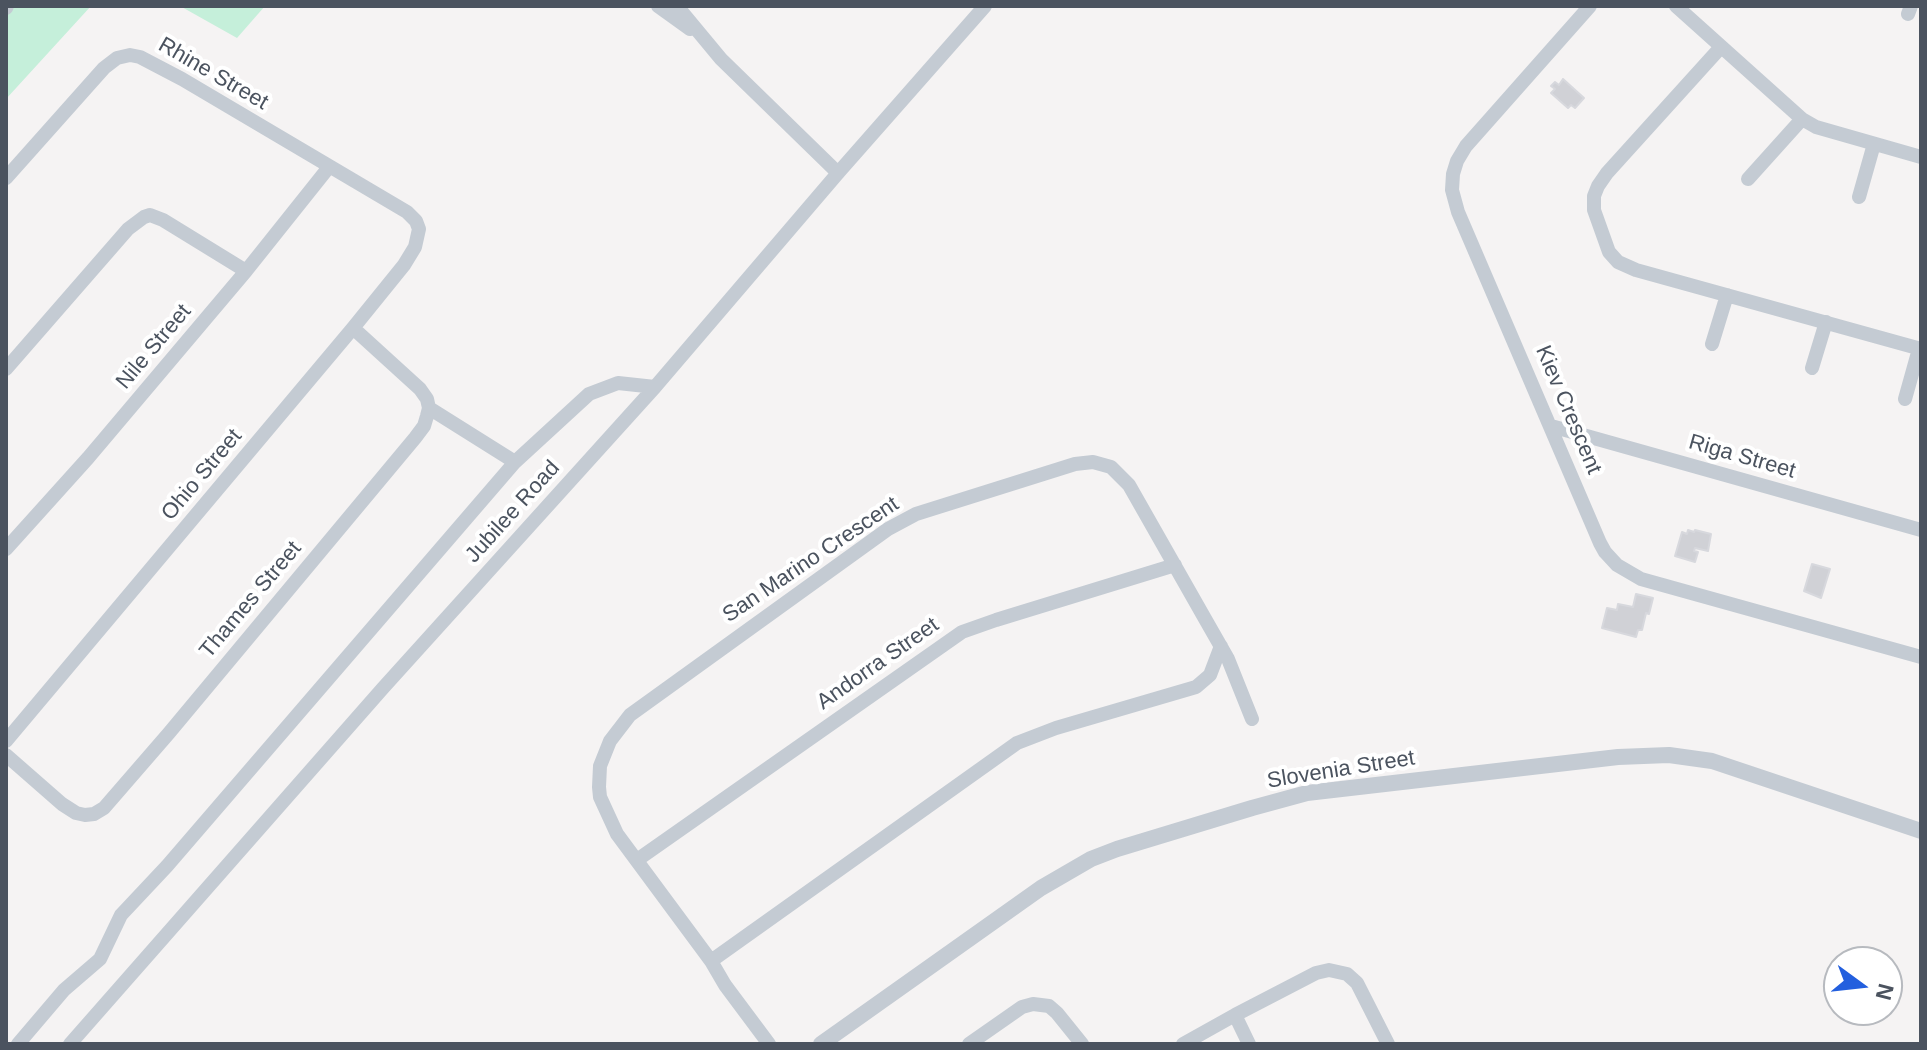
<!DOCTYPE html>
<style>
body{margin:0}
#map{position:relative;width:1927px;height:1050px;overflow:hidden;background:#f5f3f3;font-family:Arial,sans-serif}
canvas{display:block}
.frame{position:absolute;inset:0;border:8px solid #4b535f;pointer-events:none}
.north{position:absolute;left:1823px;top:946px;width:80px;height:80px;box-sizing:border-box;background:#fff;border:2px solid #b7babf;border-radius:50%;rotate:105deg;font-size:22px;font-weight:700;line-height:32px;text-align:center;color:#4b535f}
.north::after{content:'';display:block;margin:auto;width:28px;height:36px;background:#235fde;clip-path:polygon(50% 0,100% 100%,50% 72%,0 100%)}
</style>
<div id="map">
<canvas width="1927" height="1050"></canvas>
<div class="frame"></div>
<div class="north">N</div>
</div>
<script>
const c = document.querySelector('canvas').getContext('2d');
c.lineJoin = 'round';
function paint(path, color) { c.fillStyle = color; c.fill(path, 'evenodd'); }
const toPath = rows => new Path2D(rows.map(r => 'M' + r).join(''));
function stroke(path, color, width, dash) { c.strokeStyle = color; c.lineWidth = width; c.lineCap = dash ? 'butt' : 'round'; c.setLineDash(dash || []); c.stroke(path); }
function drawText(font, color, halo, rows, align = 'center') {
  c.font = font + ' Arial,sans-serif'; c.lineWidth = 8; c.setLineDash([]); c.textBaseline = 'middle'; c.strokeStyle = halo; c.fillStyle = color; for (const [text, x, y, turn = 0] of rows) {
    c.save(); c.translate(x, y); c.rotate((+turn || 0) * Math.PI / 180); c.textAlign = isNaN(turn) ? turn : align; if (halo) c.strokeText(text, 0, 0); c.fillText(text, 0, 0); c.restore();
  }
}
paint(toPath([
 [6,6,91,6,6,99],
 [180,6,265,6,237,38]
]), '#c5efda');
const building = toPath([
 [1563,79,1584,98,1575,108,1571,105,1568,108,1551,93,1555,89,1551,86,1555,82,1559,85,1563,79],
 [1688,530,1694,532,1695,530,1711,534,1708,551,1695,548,1694,551,1698,552,1695,562,1675,556,1682,532,1687,534,1688,530],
 [1812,564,1830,569,1821,598,1804,591,1812,564],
 [1636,594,1653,598,1649,614,1646,613,1642,630,1638,630,1636,637,1602,628,1607,608,1617,610,1618,604,1633,607,1636,594]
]);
paint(building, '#d0d1d6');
stroke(building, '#d7d8dd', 2);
stroke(toPath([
 [658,6,690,29],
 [677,6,721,59,838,173],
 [1590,6,1466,146,1457,161,1453,174,1452,190,1458,212,1600,543,1605,552,1617,565,1641,579,1921,657],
 [1676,6,1802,119,1816,127,1921,157],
 [6,8,7,6],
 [1908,14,1911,6],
 [1721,47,1607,173,1598,186,1594,196,1594,210,1609,252,1618,262,1636,270,1921,349],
 [6,178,104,68,117,58,130,55,140,57,182,79,407,212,416,221,419,229,415,247,404,265,353,328,6,741],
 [1748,179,1802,119],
 [1859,197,1874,144],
 [1712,344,1727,295],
 [1812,368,1826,322],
 [6,369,128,229,144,217,150,215,163,220,246,271],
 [1905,399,1919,349],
 [429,408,515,462],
 [1551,426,1921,530],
 [6,549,88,458,246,271,329,167],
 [6,755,62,804,76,813,85,815,94,814,104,808,169,733,415,438,424,426,427,416,429,408,427,399,420,389,353,328],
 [637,860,962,632,996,620,1175,565],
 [711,961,1017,743,1056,728,1196,687,1210,675,1221,646],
 [1235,1015,1249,1044],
 [18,1044,64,990,100,959,121,915,167,866,515,462,589,394,618,383,655,387],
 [70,1044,383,688,655,387,838,173,985,6],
 [769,1044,725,985,711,961,617,834,600,797,599,787,600,766,610,741,630,715,888,529,916,514,1075,464,1093,462,1111,467,1129,485,1204,617,1228,659,1252,719],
 [969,1044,1022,1007,1033,1004,1049,1006,1057,1013,1082,1044],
 [1183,1044,1235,1015,1316,973,1329,970,1347,974,1357,983,1388,1044]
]), '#c4cbd3', 14);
stroke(toPath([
 [821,1044,1041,888,1091,859,1117,849,1252,808,1307,793,1618,757,1669,755,1712,761,1921,831]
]), '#c4cbd3', 16);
drawText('22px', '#4b535f', '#fff', [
 ["Rhine Street",213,74,30],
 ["Nile Street",154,347,-50],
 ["Kiev Crescent",1568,410,67],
 ["Riga Street",1742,457,16],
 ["Ohio Street",202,475,-50],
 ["Jubilee Road",513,512,-48],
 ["San Marino Crescent",811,560,-34],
 ["Thames Street",251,600,-50],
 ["Andorra Street",878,664,-35],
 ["Slovenia Street",1341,770,-9]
]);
</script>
